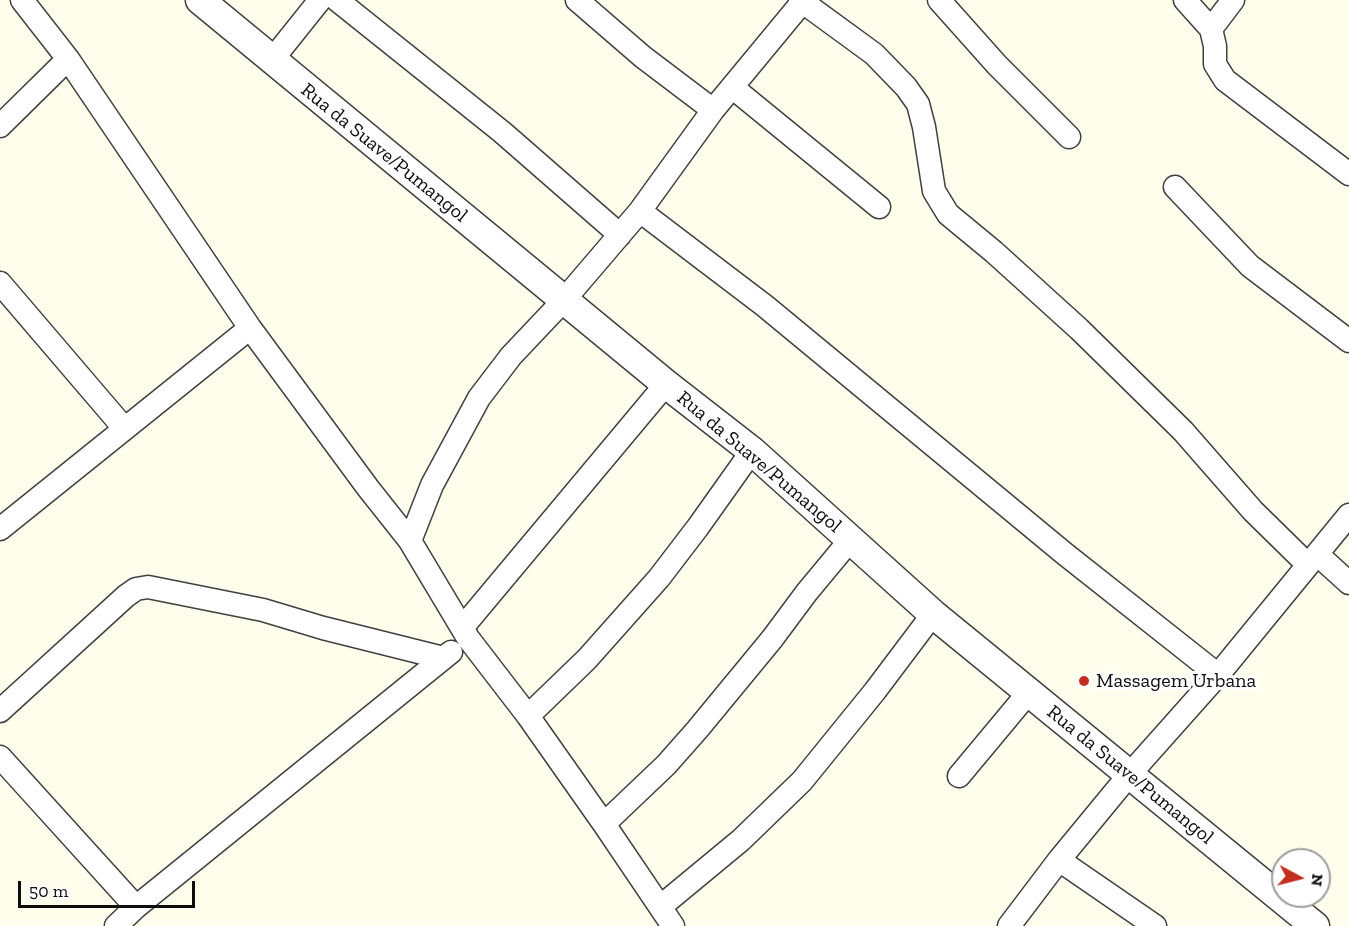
<!DOCTYPE html>
<style>
body{margin:0}
#map{position:relative;width:1349px;height:926px;overflow:hidden;background:#fffeec;font-family:"Zilla Slab",serif}
canvas{display:block}
.north{position:absolute;left:1271px;top:848px;width:60px;height:60px;box-sizing:border-box;background:#fff;border:2px solid #9e9e9e;border-radius:50%;rotate:97deg;font-size:16px;font-weight:700;line-height:24px;text-align:center;color:#0d0d0d}
.north::after{content:'';display:block;margin:auto;width:21px;height:27px;background:#c22f1f;clip-path:polygon(50% 0,100% 100%,50% 72%,0 100%)}
.scale{position:absolute;left:18px;top:881px;width:177px;height:27px;box-sizing:border-box;border:3px solid #0d0d0d;border-top:0;padding-left:8px;font-size:18px;line-height:21px;white-space:nowrap;color:#0d0d0d;-webkit-text-stroke:4px #fff;paint-order:stroke}
</style>
<div id="map">
<canvas width="1349" height="926"></canvas>
<div class="north">N</div>
<div class="scale">50 m</div>
</div>
<script>
const c = document.querySelector('canvas').getContext('2d');
c.lineJoin = 'round';
const toPath = rows => new Path2D(rows.map(r => 'M' + r).join(''));
function stroke(path, color, width, dash) { c.strokeStyle = color; c.lineWidth = width; c.lineCap = dash ? 'butt' : 'round'; c.setLineDash(dash || []); c.stroke(path); }
function drawText(font, color, halo, rows, align = 'center') {
  c.font = font + ' "Zilla Slab",serif'; c.lineWidth = 6; c.setLineDash([]); c.textBaseline = 'middle'; c.strokeStyle = halo; c.fillStyle = color; for (const [text, x, y, turn = 0] of rows) {
    c.save(); c.translate(x, y); c.rotate((+turn || 0) * Math.PI / 180); c.textAlign = isNaN(turn) ? turn : align; if (halo) c.strokeText(text, 0, 0); c.fillText(text, 0, 0); c.restore();
  }
}
const minor = toPath([
 [22,0,68,59,250,328,368,488,410,541,468,638,528,716,604,824,673,926],
 [337,0,502,132,620,235],
 [577,0,643,57,713,110],
 [800,0,874,54,906,87,918,104,924,127,934,191,948,214,994,252,1079,329,1183,431,1253,511,1307,564],
 [939,0,997,65,1069,137],
 [1185,0,1211,29,1215,46,1215,64,1225,80,1349,174],
 [1211,29,1233,0],
 [272,60,320,0],
 [732,87,879,207],
 [0,126,68,59],
 [1175,187,1250,266,1349,341],
 [640,211,765,306,1065,554,1218,675],
 [0,283,124,428],
 [0,529,250,328],
 [410,541,432,485,479,398,511,356,564,300,640,211,713,110,804,0],
 [1317,554,1349,583],
 [462,628,666,384],
 [0,711,126,596,136,589,148,587,263,610,323,628,443,658],
 [528,716,587,659,659,578,698,527,752,451],
 [0,757,136,907],
 [959,776,1029,692],
 [604,824,666,765,697,730,772,639,807,592,851,539],
 [1059,860,1155,926],
 [660,907,741,840,802,781,875,691,933,614],
 [116,926,136,907,451,652],
 [1009,926,1059,860,1129,775,1218,675,1349,515]
]);
const tertiary = toPath([
 [200,0,666,384,752,451,933,614,1315,926]
]);
stroke(minor, '#404040', 25);
stroke(tertiary, '#404040', 31);
stroke(minor, '#fff', 22);
stroke(tertiary, '#fff', 28);
for (const [x, y, r, color] of [
 [1084,681,6,"#c22f1f"]
]) { const dot = new Path2D(); dot.arc(x, y, r, 0, 2 * Math.PI); c.fillStyle = color; c.fill(dot); stroke(dot, '#fff', 2); }
drawText('20px', '#0d0d0d', '#fff', [
 ["Rua da Suave/Pumangol",384,153,39],
 ["Rua da Suave/Pumangol",759,462,40],
 ["Rua da Suave/Pumangol",1130,775,39]
]);
drawText('20px', '#0d0d0d', '#fff', [
 ["Massagem Urbana",1096,681]
], 'left');
</script>
